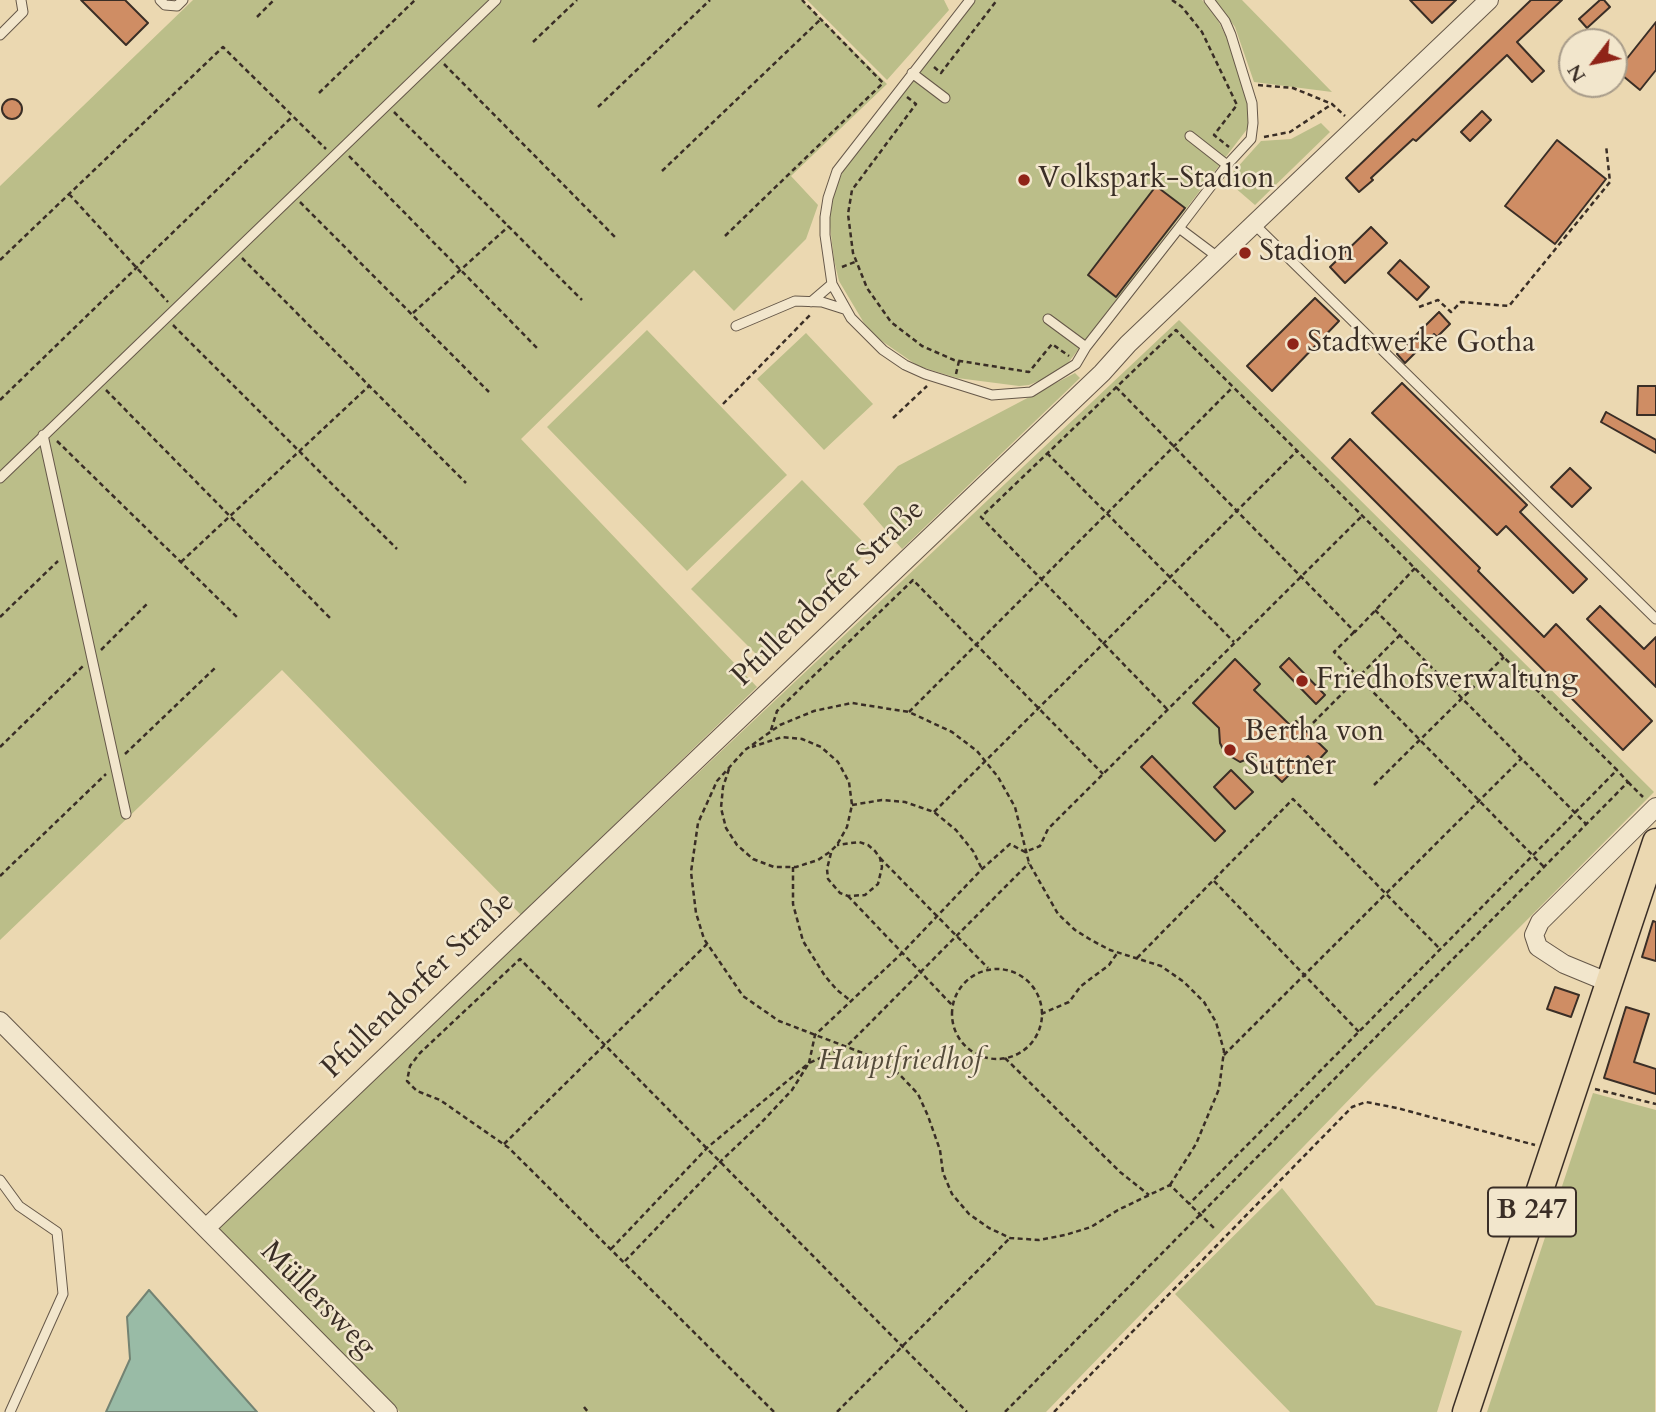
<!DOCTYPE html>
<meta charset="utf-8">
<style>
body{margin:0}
#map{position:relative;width:1656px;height:1412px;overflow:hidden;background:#ebd8b1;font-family:Cardo,serif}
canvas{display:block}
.north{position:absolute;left:1558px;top:28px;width:70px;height:70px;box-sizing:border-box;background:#f2e6cc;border:2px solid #a89c8a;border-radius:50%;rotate:238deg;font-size:19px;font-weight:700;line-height:28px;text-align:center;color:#3a2e26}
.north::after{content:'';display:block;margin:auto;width:24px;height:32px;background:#8f2418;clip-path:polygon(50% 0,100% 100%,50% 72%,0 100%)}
</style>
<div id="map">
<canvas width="1656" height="1412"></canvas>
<div class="north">N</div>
</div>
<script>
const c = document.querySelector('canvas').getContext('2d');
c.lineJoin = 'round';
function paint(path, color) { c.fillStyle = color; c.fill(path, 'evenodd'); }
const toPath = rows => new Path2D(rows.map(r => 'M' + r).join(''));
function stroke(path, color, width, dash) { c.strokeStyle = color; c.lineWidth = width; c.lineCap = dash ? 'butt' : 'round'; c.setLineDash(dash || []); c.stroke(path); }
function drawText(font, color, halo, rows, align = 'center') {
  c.font = font + ' Cardo,serif'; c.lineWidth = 5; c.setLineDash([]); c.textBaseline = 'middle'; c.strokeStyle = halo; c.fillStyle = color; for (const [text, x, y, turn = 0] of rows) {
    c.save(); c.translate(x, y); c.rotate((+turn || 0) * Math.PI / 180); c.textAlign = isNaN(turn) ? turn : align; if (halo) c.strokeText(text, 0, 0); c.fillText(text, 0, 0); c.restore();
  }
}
paint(toPath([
 [193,0,802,0,887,84,791,176,818,205,806,239,734,311,694,270,521,439,757,687,521,915,282,670,0,940,0,186],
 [807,0,944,0,949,10,887,80],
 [974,0,1202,0,1215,14,1231,47,1249,102,1251,124,1068,363,1058,373,1029,385,1019,386,957,378,918,366,876,337,864,323,839,281,834,260,829,218,833,193,845,167],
 [1215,0,1242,0,1332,92,1254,82,1235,27],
 [1321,123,1330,132,1255,205,1226,180,1261,141,1291,139],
 [1179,320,1654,792,1370,1078,1046,1412,400,1412,215,1228],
 [647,330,787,475,687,571,547,427],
 [806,333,873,404,824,450,757,379],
 [1075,373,1080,378,902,549,863,504,898,466],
 [802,480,870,549,760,658,691,589],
 [1593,1093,1656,1110,1655,1412,1487,1412],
 [1282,1188,1376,1305,1462,1331,1437,1412,1290,1412,1175,1294]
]), '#bbbe89');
const water = toPath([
 [149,1290,257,1412,106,1412,130,1359,127,1317,149,1290]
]);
paint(water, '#99bba6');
stroke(water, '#738373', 2);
const building = toPath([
 [81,0,125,0,148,23,126,45,81,0],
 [1410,0,1456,0,1432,23,1410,0],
 [1531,0,1562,0,1517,42,1544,71,1532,82,1507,55,1416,141,1413,139,1371,178,1373,180,1359,192,1346,178,1531,0],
 [1600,0,1604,0,1610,7,1587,28,1579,19,1600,0],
 [1656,22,1656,70,1640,90,1617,71,1656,22],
 '2 109a10 10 0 1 1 20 0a10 10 0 1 1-20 0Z',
 [1482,111,1491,120,1470,141,1461,132,1482,111],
 [1557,140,1606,179,1555,244,1505,206,1557,140],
 [1156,186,1185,208,1116,297,1088,275,1156,186],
 [1371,227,1387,243,1345,283,1330,267,1371,227],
 [1400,260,1429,287,1417,300,1388,273,1400,260],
 [1315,298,1339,321,1272,391,1247,366,1315,298],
 [1439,312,1450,324,1437,337,1434,334,1405,363,1397,354,1439,312],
 [1402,383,1527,505,1520,512,1587,579,1573,593,1506,526,1497,535,1372,413,1402,383],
 [1638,386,1656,386,1656,415,1637,415,1638,386],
 [1606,412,1656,440,1656,453,1601,422,1606,412],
 [1350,439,1480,568,1478,571,1544,637,1556,624,1652,721,1623,750,1332,458,1350,439],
 [1570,468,1591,488,1572,507,1551,487,1570,468],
 [1600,606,1644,649,1656,637,1656,687,1587,619,1600,606],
 [1289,658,1325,695,1316,704,1280,667,1289,658],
 [1235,659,1260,684,1254,690,1291,726,1296,721,1327,751,1315,764,1308,756,1282,782,1255,756,1240,762,1225,753,1220,743,1219,728,1193,703,1235,659],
 [1152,756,1225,831,1215,841,1141,767,1152,756],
 [1231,770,1253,792,1235,809,1214,787,1231,770],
 [1653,921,1656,922,1656,961,1642,957,1653,921],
 [1555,987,1579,995,1571,1017,1547,1009,1555,987],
 [1626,1007,1649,1014,1634,1062,1656,1069,1656,1094,1604,1078,1626,1007]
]);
paint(building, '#cf8d64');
stroke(building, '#3a2e26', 2);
const service = toPath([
 [160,0,165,5,177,6,183,0],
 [970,0,837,171,828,198,825,217,825,235,832,284,851,318,883,350,905,365,925,374,992,395,1031,392,1076,364,1086,347],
 [1209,0,1225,21,1231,35,1252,103,1253,123,1251,139,1227,165],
 [0,35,23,12,21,0],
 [912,73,945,98],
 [1190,136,1227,165,1179,228,1219,258],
 [1254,224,1656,619],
 [811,302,832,284],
 [1048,319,1086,347,1179,228],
 [736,326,795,301,822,302,844,309],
 [43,435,126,814],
 [0,478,496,0],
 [0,1180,19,1206,57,1232,63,1294,10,1412]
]);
const minor = toPath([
 [1610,983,1564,964,1538,947,1534,935,1540,922,1656,807],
 [0,1021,388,1412],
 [206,1228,1102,373,1128,344,1489,0]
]);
const primary = toPath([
 [1466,1412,1656,842]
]);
stroke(service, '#665849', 11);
stroke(minor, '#665849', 20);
stroke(primary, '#3a2e26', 29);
stroke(toPath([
 [1172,0,1182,7,1202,32,1237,105,1214,135,1229,147],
 [257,17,274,0],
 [533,42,577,0],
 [444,64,615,237],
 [934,67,941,73,997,0],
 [1258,85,1293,88,1332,104,1345,116],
 [319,93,415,0],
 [907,97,916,104,852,190,848,214,853,253,867,288,891,322,922,346,954,360,1029,372,1052,344,1069,356],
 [598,107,710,0],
 [394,112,582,300],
 [1264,137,1290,132,1332,104],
 [349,156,538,349],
 [662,171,821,19],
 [69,194,168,302],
 [300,202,489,392],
 [725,236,883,83,802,0],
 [242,258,466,483],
 [0,260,223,47,326,149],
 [842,267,855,262],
 [1419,307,1438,300,1451,312,1461,302,1509,306,1610,182,1606,145],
 [413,313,509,226],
 [173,325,397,549],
 [956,374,959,361],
 [1116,387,1355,632,1416,567],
 [106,390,330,618],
 [0,400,292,117],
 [723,404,811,314],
 [893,418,927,386],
 [57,441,239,619],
 [1047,453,1234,642],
 [181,562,369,386],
 [1375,610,1586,824],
 [0,617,58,561],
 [1354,632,1334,652,1544,867],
 [101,650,148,603],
 [1167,709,981,517,1176,330,1617,770,1189,1204],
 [909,712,1232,388],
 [1313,723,1400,635],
 [771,730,777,711,913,580,1103,774],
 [0,747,83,666],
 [125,754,215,668],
 [729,769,723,787,721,808,726,828,737,845,753,859,774,867,796,867,818,860,831,851,837,845,847,827,852,805,849,782,838,762,821,747,802,739,782,737,752,747],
 [1628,782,1643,797],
 [1374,785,1504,657],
 [852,805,882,800,905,802,934,812,956,830,973,851,982,869],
 [934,812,1297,451],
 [831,853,827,869,828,879,840,893,848,896,865,895,878,884,882,867,880,858,875,851,868,845,859,842,837,845],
 [880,858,988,968],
 [793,867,793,904,803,941,825,976,837,990,851,1001],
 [0,876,106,774],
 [1214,881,1359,1032],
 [848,896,952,1005],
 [1137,958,1293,799,1441,950],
 '952 1014a45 45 0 1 1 90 0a45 45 0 1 1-90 0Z',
 [1041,1014,1069,1002,1081,986,1109,965,1118,952],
 [1224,1055,1522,758],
 [1005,1058,1120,1172,1149,1195],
 [1595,1089,1656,1104],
 [504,1144,707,944],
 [1170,1185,1196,1144,1219,1089,1224,1051,1216,1022,1204,1002,1184,982,1161,966,1110,950,1091,940,1075,930,1058,914,1029,863,1015,807,998,777,977,751,952,732,909,712,852,703,814,711,780,725,745,750,717,781,698,823,691,872,696,913,704,939,743,996,779,1021,881,1060,900,1075,918,1094,928,1116,940,1150,943,1173,952,1194,969,1214,989,1228,1010,1238,1039,1240,1065,1235,1091,1227,1118,1210,1170,1185,1216,1230],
 [611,1249,708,1147,809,1063,815,1035,901,954,982,869,1010,844,1025,852,1040,846,1048,829,1363,515],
 [625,1261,721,1161,760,1124,792,1090,809,1063,847,1046,1029,863],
 [584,1407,588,1412],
 [774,1412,509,1148,440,1100,417,1091,407,1081,410,1066,420,1053,520,959,967,1412],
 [837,1412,1010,1238],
 [1005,1412,1628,782,1617,770],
 [1054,1412,1352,1107,1366,1102,1397,1108,1535,1145]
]), '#3a2e26', 2.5, [5, 3.5]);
stroke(service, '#f2e6cc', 9);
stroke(minor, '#f2e6cc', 18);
stroke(primary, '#ebd8b1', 26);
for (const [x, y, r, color] of [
 [1024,180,7,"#8f2418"],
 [1245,253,7,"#8f2418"],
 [1293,344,7,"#8f2418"],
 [1302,681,7,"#8f2418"],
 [1230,750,7,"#8f2418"]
]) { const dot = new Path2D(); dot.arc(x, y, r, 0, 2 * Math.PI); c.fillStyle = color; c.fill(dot); stroke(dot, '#f2e6cc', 2.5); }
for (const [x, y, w] of [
 [1532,1212,88]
]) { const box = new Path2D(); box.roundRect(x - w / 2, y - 24.5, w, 49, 5); c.fillStyle = '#f2e6cc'; c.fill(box); stroke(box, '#3a2e26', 2); }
drawText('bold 28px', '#3a2e26', null, [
 ["B 247",1532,1212]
]);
drawText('30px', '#3a2e26', '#f2e6cc', [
 ["Volkspark-Stadion",1038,180],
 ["Stadion",1259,253],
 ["Stadtwerke Gotha",1307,344],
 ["Friedhofsverwaltung",1316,681],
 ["Bertha von",1244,733],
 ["Suttner",1244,767]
], 'left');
drawText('30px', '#3a2e26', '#f2e6cc', [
 ["Pfullendorfer Straße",829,594,-44],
 ["Pfullendorfer Straße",419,986,-44],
 ["Müllersweg",317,1300,45]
]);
drawText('italic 30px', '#544b3a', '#f2e6cc', [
 ["Hauptfriedhof",900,1062]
]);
</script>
